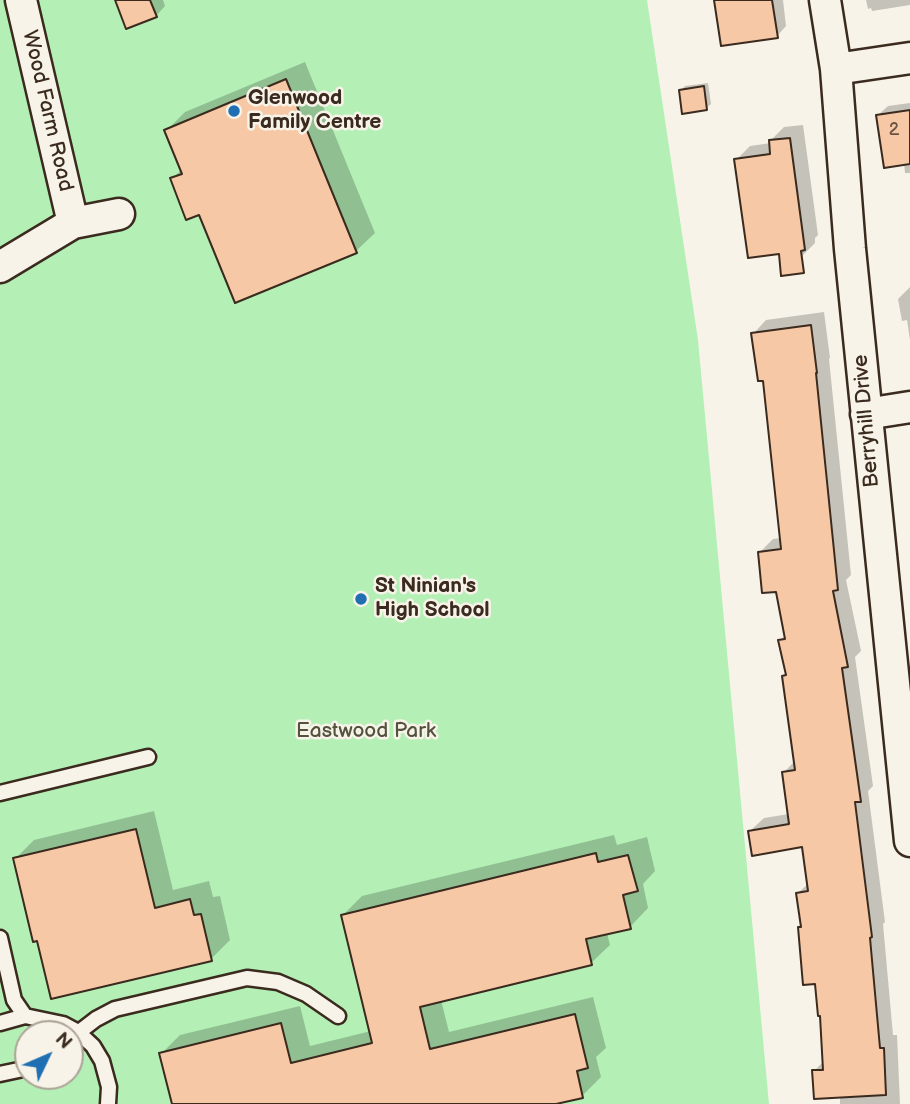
<!DOCTYPE html>
<style>
body{margin:0}
#map{position:relative;width:910px;height:1104px;overflow:hidden;background:#f7f3e8;font-family:"Balsamiq Sans",sans-serif}
canvas{display:block}
.north{position:absolute;left:14px;top:1020px;width:70px;height:70px;box-sizing:border-box;background:#f7f3e8;border:2px solid #aca397;border-radius:50%;rotate:46deg;font-size:19px;font-weight:700;line-height:28px;text-align:center;color:#3b2a1e}
.north::after{content:'';display:block;margin:auto;width:24px;height:32px;background:#1f6fb2;clip-path:polygon(50% 0,100% 100%,50% 72%,0 100%)}
</style>
<div id="map">
<canvas width="910" height="1104"></canvas>
<div class="north">N</div>
</div>
<script>
const c = document.querySelector('canvas').getContext('2d');
c.lineJoin = 'round';
function paint(path, color) { c.fillStyle = color; c.fill(path, 'evenodd'); }
const toPath = rows => new Path2D(rows.map(r => 'M' + r).join(''));
function stroke(path, color, width, dash) { c.strokeStyle = color; c.lineWidth = width; c.lineCap = dash ? 'butt' : 'round'; c.setLineDash(dash || []); c.stroke(path); }
function drawText(font, color, halo, rows, align = 'center') {
  c.font = font + ' "Balsamiq Sans",sans-serif'; c.lineWidth = 5; c.setLineDash([]); c.textBaseline = 'middle'; c.strokeStyle = halo; c.fillStyle = color; for (const [text, x, y, turn = 0] of rows) {
    c.save(); c.translate(x, y); c.rotate((+turn || 0) * Math.PI / 180); c.textAlign = isNaN(turn) ? turn : align; if (halo) c.strokeText(text, 0, 0); c.fillText(text, 0, 0); c.restore();
  }
}
paint(toPath([
 [0,0,647,0,698,340,769,1104,0,1104],
 [28,1034,70,1034,70,1076,28,1076]
]), '#b4f0b6');
paint(toPath([
 [117,0,163,0,165,6,156,16],
 [716,0,783,0,786,26,777,36],
 [866,0,910,0,910,5,872,11,871,8,868,9],
 [305,62,375,233,356,251,200,213,172,179,182,169,166,131,185,112],
 [708,83,711,104,706,108,681,90,685,86],
 [910,103,910,173,905,173,904,163,878,115,888,106],
 [803,125,818,235,815,238,815,243,801,257,780,252,736,160,750,146,771,143,770,141,784,127],
 [910,287,910,340,907,320,902,321,898,299],
 [824,312,830,358,829,359,851,575,846,580,861,651,855,657,873,786,868,791,885,922,883,924,893,1035,897,1035,900,1104,840,1104,840,1096,814,1071,824,1061,822,1014,817,982,800,928,802,925,798,893,809,883,804,845,750,831,764,818,789,814,783,773,796,760,784,677,787,673,780,640,786,635,777,590,760,552,773,539,781,538,765,379,753,334,766,320],
 [154,811,173,890,209,881,213,897,220,896,230,940,211,959,15,859,34,840],
 [614,835,617,845,647,837,655,871,643,884,648,908,630,927,607,933,610,945,591,963,441,1000,449,1032,593,997,606,1048,596,1057,601,1077,582,1096,559,1102,560,1104,173,1104,161,1054,180,1035,300,1006,310,1046,371,1031,343,915,362,896]
]), '#0003');
const building = toPath([
 [115,0,150,0,157,17,126,29,115,0],
 [714,0,772,0,778,38,721,46,714,0],
 [286,79,357,253,235,303,199,215,186,220,170,178,182,174,164,130,286,79],
 [704,86,707,110,682,114,679,90,704,86],
 [910,110,910,164,884,168,876,115,910,110],
 [790,138,805,250,801,251,804,273,781,276,779,254,748,258,734,159,770,154,769,140,790,138],
 [811,325,817,373,816,373,838,590,833,591,848,667,842,668,861,802,855,802,872,937,870,938,880,1048,884,1048,886,1095,814,1099,812,1070,823,1070,820,1016,818,1016,815,984,803,985,798,927,801,927,796,893,808,891,802,847,752,856,748,831,789,824,782,772,795,770,782,676,786,675,778,640,785,639,776,592,762,593,758,552,781,549,763,381,758,381,751,333,811,325],
 [136,829,155,908,190,899,194,915,201,914,212,961,51,999,37,941,33,942,13,858,136,829],
 [596,853,598,862,628,855,638,891,623,895,631,929,586,939,592,965,420,1007,430,1049,575,1014,588,1068,577,1071,583,1098,556,1104,172,1104,159,1053,281,1023,291,1063,372,1043,341,915,596,853]
]);
paint(building, '#f6c8a5');
stroke(building, '#3b2a1e', 2);
const lane = toPath([
 [0,793,148,757],
 [0,938,14,1000,25,1016],
 [0,1023,25,1016,63,1024,78,1032,93,1046,102,1061,109,1087,108,1104],
 [70,1039,96,1019,115,1009,247,978,278,982,306,994,338,1016],
 [0,1074,28,1068]
]);
const street = toPath([
 [21,0,73,223],
 [825,0,836,69,850,249,910,841],
 [836,69,910,58],
 [0,267,73,223,119,214],
 [866,414,910,407]
]);
stroke(lane, '#3b2a1e', 19);
stroke(street, '#3b2a1e', 35);
stroke(lane, '#f7f3e8', 14);
stroke(street, '#f7f3e8', 30);
for (const [x, y, r, color] of [
 [234,111,7,"#1f6fb2"],
 [361,599,7,"#1f6fb2"]
]) { const dot = new Path2D(); dot.arc(x, y, r, 0, 2 * Math.PI); c.fillStyle = color; c.fill(dot); stroke(dot, '#f7f3e8', 2.5); }
drawText('18px', '#6a5240', null, [
 ["2",894,130]
]);
drawText('bold 21px', '#3b2a1e', '#f7f3e8', [
 ["Glenwood",248,99],
 ["Family Centre",248,123],
 ["St Ninian's",375,587],
 ["High School",375,611]
], 'left');
drawText('21px', '#3b2a1e', '#f7f3e8', [
 ["Wood Farm Road",47,111,77],
 ["Berryhill Drive",867,421,-95]
]);
drawText('21px', '#53523c', '#f7f3e8', [
 ["Eastwood Park",366,732]
]);
</script>
